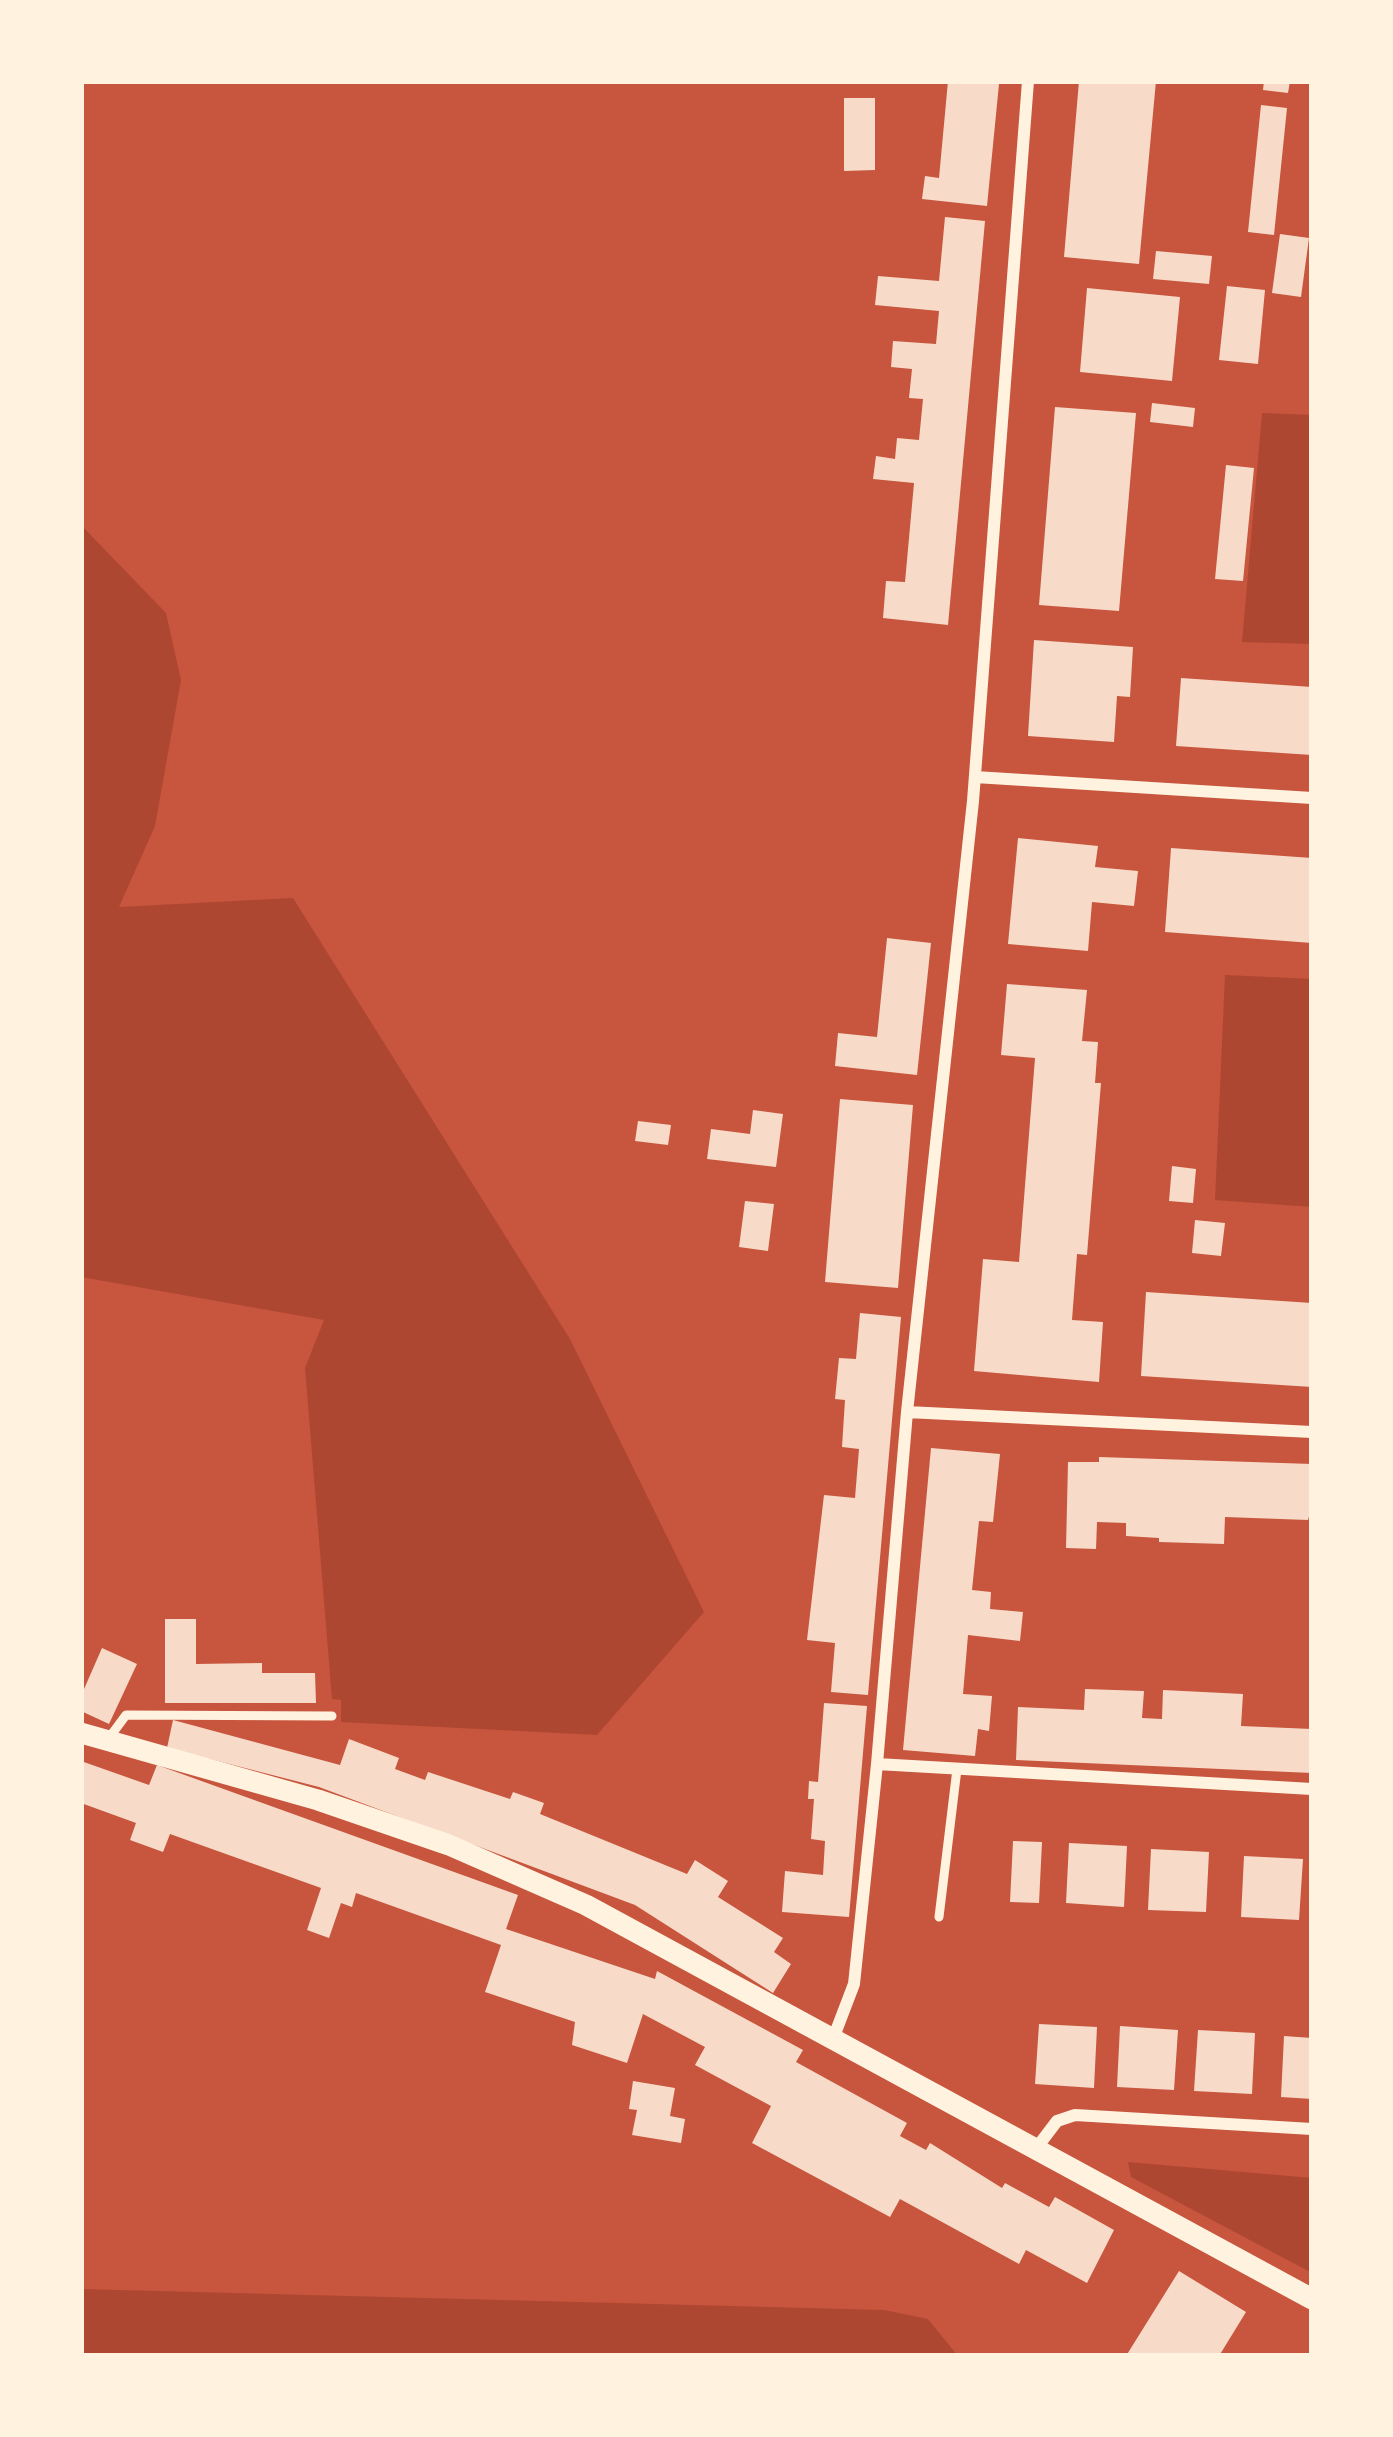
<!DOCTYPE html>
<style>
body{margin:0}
#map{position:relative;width:1393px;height:2437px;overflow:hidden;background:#c8553d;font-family:"Exo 2",sans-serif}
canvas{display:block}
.frame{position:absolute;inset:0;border:84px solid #fff3e0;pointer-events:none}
</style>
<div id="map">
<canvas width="1393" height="2437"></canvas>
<div class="frame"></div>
</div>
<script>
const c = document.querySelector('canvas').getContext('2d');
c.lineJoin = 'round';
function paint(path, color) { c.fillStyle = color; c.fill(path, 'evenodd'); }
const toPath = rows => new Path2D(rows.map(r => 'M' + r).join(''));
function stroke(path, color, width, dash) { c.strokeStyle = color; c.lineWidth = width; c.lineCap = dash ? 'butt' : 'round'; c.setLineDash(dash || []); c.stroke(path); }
paint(toPath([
 [1262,413,1312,415,1312,644,1242,642],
 [81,525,166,613,181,680,155,826,119,907,293,898,570,1339,704,1612,597,1735,341,1722,341,1700,332,1699,305,1368,324,1320,81,1277],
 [1225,975,1312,979,1312,1207,1215,1200],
 [1128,2162,1312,2178,1312,2273,1131,2177],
 [81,2289,884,2310,928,2319,958,2356,81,2356]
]), '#ae4732');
paint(toPath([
 [948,81,999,84,987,206,922,199,925,176,939,178],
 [1079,81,1156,81,1139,264,1064,257],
 [1264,81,1290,81,1288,93,1263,90],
 [844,98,875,98,875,170,844,171],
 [1261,105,1287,108,1274,235,1248,232],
 [945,217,985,221,948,625,883,618,886,581,905,582,914,483,873,479,876,456,895,459,897,438,919,440,923,399,909,398,912,369,891,367,893,341,936,344,939,311,875,305,878,276,939,281],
 [1280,234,1309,238,1301,297,1272,293],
 [1156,251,1212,256,1209,284,1153,279],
 [1227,286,1265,290,1258,364,1219,360],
 [1087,288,1180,297,1172,381,1080,372],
 [1152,403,1195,408,1193,427,1150,422],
 [1055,407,1136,413,1119,611,1039,605],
 [1226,465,1254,468,1243,581,1215,579],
 [1034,640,1133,647,1130,697,1117,696,1114,742,1028,736],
 [1181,678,1312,687,1312,755,1176,746],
 [1018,838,1098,846,1095,867,1138,871,1134,906,1092,902,1088,951,1008,944],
 [1171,848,1312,858,1312,943,1165,932],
 [887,938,931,943,917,1075,835,1066,838,1033,877,1037],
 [1007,984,1087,990,1082,1041,1098,1042,1095,1083,1101,1083,1087,1255,1077,1254,1072,1320,1103,1322,1099,1382,974,1371,983,1259,1019,1262,1035,1058,1001,1055],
 [840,1099,913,1105,898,1288,825,1282],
 [753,1110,783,1114,776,1167,707,1159,711,1129,750,1134],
 [638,1121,671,1125,668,1145,635,1141],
 [1172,1166,1196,1169,1193,1203,1169,1201],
 [745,1201,774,1204,768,1251,739,1247],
 [1195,1220,1225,1223,1221,1256,1192,1253],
 [1146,1292,1312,1303,1312,1387,1141,1376],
 [860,1313,901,1317,868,1695,831,1692,835,1643,807,1640,824,1495,855,1498,859,1449,842,1447,845,1400,835,1399,839,1358,856,1359],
 [931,1448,1000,1454,993,1522,979,1521,972,1590,991,1592,990,1609,1023,1612,1020,1641,968,1635,963,1694,992,1696,989,1731,978,1729,975,1756,903,1750],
 [1099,1457,1312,1464,1312,1505,1308,1520,1225,1517,1224,1544,1159,1542,1159,1538,1126,1536,1126,1523,1097,1522,1096,1549,1066,1548,1068,1462,1099,1462],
 [165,1619,196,1619,196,1664,262,1663,262,1673,315,1673,316,1703,165,1703],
 [102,1648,137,1664,109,1724,81,1711,81,1696],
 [1085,1689,1144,1691,1142,1718,1162,1719,1163,1690,1243,1694,1241,1726,1312,1729,1312,1773,1016,1760,1018,1707,1084,1710],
 [824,1703,867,1706,849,1917,782,1912,785,1871,823,1875,825,1841,811,1839,814,1799,808,1799,809,1781,818,1782],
 [173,1720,340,1765,349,1739,399,1758,395,1769,425,1780,428,1772,510,1799,513,1792,544,1803,540,1814,687,1874,695,1860,728,1881,718,1897,783,1938,774,1952,791,1964,773,1993,635,1905,319,1787,167,1748],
 [81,1761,149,1785,157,1765,518,1895,506,1929,655,1979,657,1971,803,2050,796,2062,907,2123,900,2136,926,2150,930,2143,1002,2188,1005,2183,1049,2207,1055,2197,1114,2230,1087,2283,1026,2250,1019,2264,900,2199,890,2217,752,2143,771,2106,695,2065,705,2047,643,2014,627,2063,572,2045,575,2022,485,1992,501,1945,356,1893,352,1907,341,1903,329,1938,307,1930,321,1888,170,1834,163,1852,130,1840,136,1823,81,1803],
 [1013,1841,1042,1842,1039,1903,1010,1902],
 [1069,1843,1127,1846,1124,1907,1066,1903],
 [1151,1849,1209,1852,1206,1912,1148,1910],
 [1244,1856,1303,1859,1299,1920,1241,1917],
 [1039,2024,1097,2027,1094,2088,1035,2084],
 [1120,2026,1178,2030,1174,2090,1117,2087],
 [1198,2030,1255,2033,1252,2094,1194,2091],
 [1284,2036,1312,2038,1312,2099,1281,2097],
 [633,2081,675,2088,670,2116,685,2119,681,2143,632,2135,637,2110,629,2109],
 [1179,2271,1246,2312,1219,2356,1126,2356]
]), '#f7dbc8');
stroke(toPath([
 [109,1738,126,1715,332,1716],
 [939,1917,957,1769]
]), '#fff3e0', 9);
stroke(toPath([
 [975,777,1312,798],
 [907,1412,1312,1432],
 [877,1764,1312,1789],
 [833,2039,854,1984,877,1764,907,1412,973,801,1028,81],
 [1035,2150,1057,2121,1075,2115,1312,2129]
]), '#fff3e0', 12);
stroke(toPath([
 [81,1733,318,1800,449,1845,586,1905,1312,2299]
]), '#fff3e0', 21);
</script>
